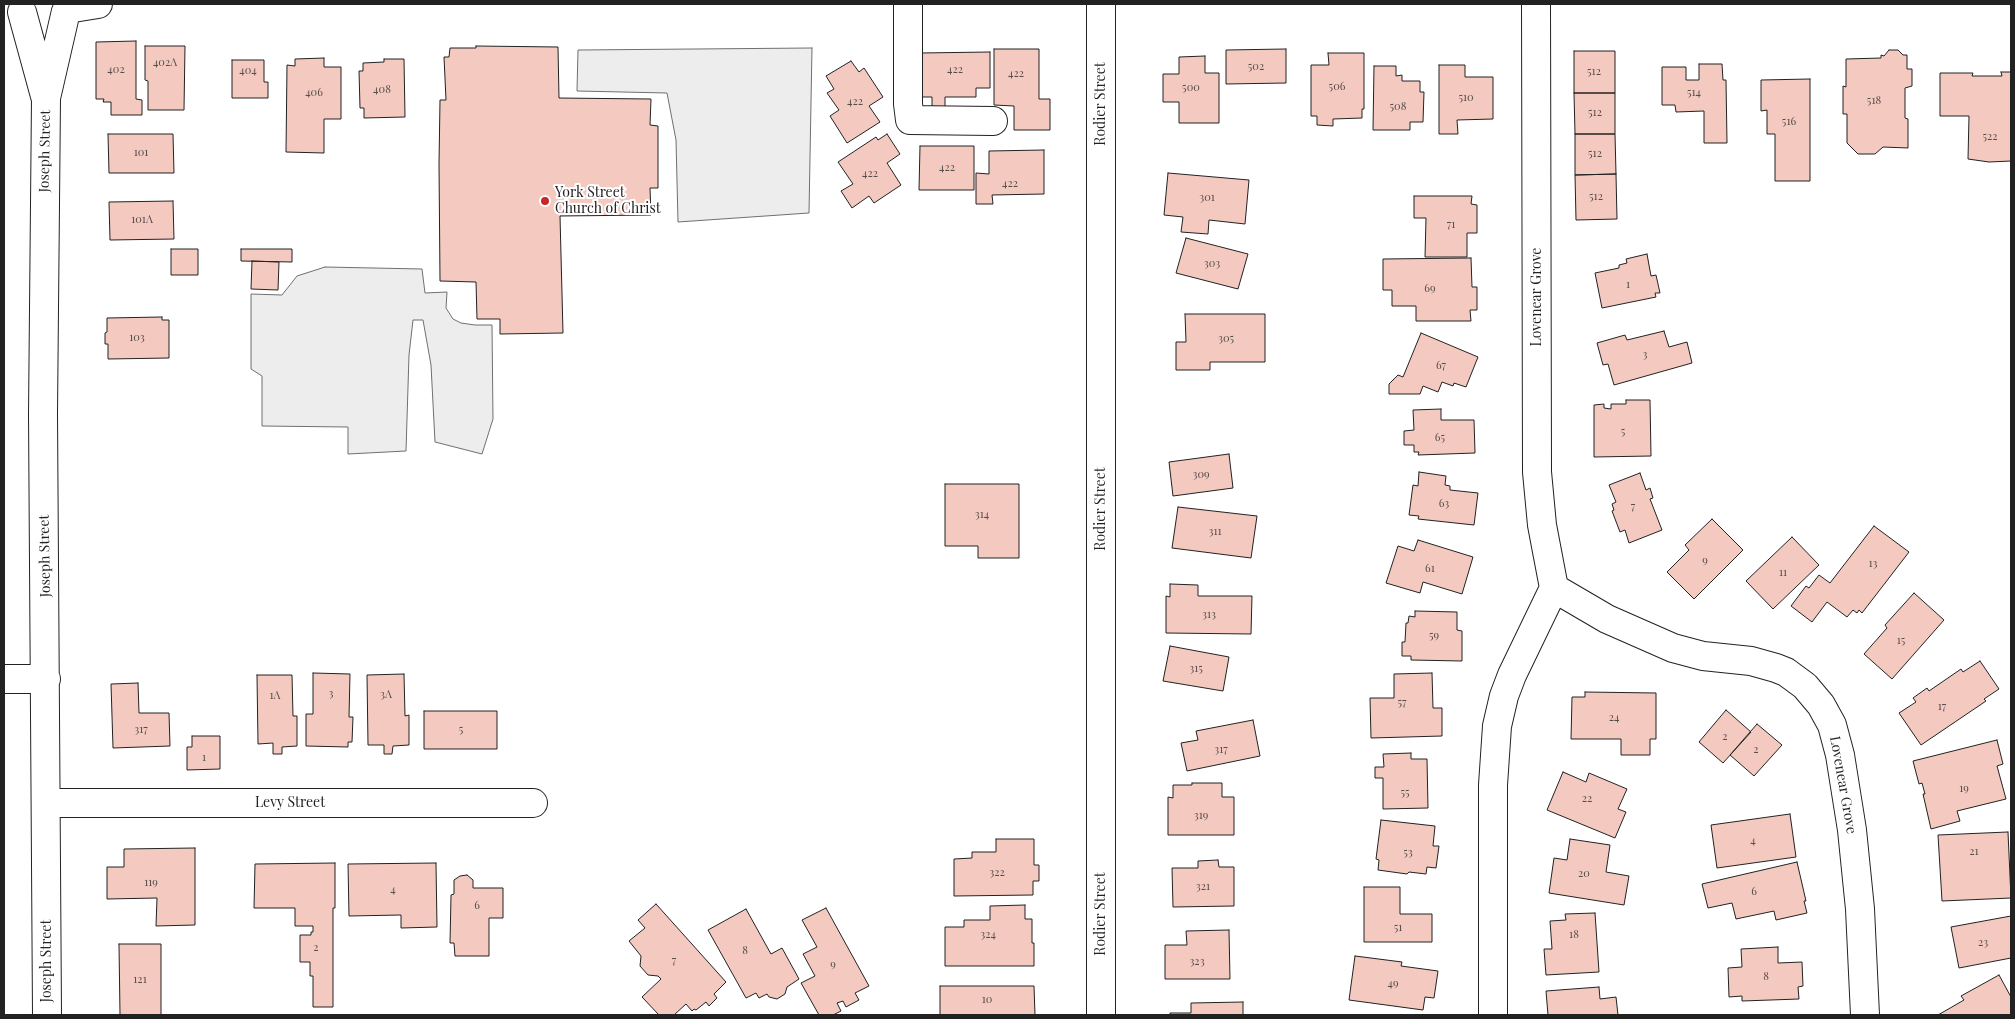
<!DOCTYPE html>
<style>
body{margin:0}
#map{position:relative;width:2015px;height:1019px;overflow:hidden;background:#fff;font-family:"Playfair Display",serif}
canvas{display:block}
.frame{position:absolute;inset:0;border:5px solid #222;pointer-events:none}
</style>
<div id="map">
<canvas width="2015" height="1019"></canvas>
<div class="frame"></div>
</div>
<script>
const c = document.querySelector('canvas').getContext('2d');
c.lineJoin = 'round';
function paint(path, color) { c.fillStyle = color; c.fill(path, 'evenodd'); }
const toPath = rows => new Path2D(rows.map(r => 'M' + r).join(''));
function stroke(path, color, width, dash) { c.strokeStyle = color; c.lineWidth = width; c.lineCap = dash ? 'butt' : 'round'; c.setLineDash(dash || []); c.stroke(path); }
function drawText(font, color, halo, rows, align = 'center') {
  c.font = font + ' "Playfair Display",serif'; c.lineWidth = 4; c.setLineDash([]); c.textBaseline = 'middle'; c.strokeStyle = halo; c.fillStyle = color; for (const [text, x, y, turn = 0] of rows) {
    c.save(); c.translate(x, y); c.rotate((+turn || 0) * Math.PI / 180); c.textAlign = isNaN(turn) ? turn : align; if (halo) c.strokeText(text, 0, 0); c.fillText(text, 0, 0); c.restore();
  }
}
const parking = toPath([
 [812,48,809,213,678,222,676,140,667,93,577,91,578,50,812,48],
 [325,267,422,269,425,293,447,292,446,308,453,319,461,323,475,325,492,325,493,419,482,454,435,442,431,365,423,320,413,320,409,355,406,451,348,454,348,427,262,426,262,376,251,369,251,294,282,295,297,276,325,267]
]);
paint(parking, '#ededed');
stroke(parking, '#6f6f6f', 1);
const building = toPath([
 [136,41,136,99,142,100,142,115,111,115,111,102,103,102,104,99,96,99,96,42,136,41],
 [145,46,185,46,184,110,148,110,148,81,145,80,145,46],
 [476,46,558,47,559,98,651,99,650,125,658,126,658,188,650,188,651,215,560,216,563,333,500,334,500,319,477,319,476,282,440,281,439,164,440,100,446,100,444,57,449,57,450,48,476,48,476,46],
 [994,49,1039,49,1039,99,1050,99,1050,130,1014,130,1014,106,994,105,994,49],
 [1286,49,1286,83,1226,84,1226,50,1286,49],
 [1889,50,1898,50,1903,55,1907,55,1907,69,1912,69,1912,86,1905,88,1905,118,1908,119,1908,148,1883,147,1875,154,1858,154,1847,143,1847,114,1843,114,1843,86,1846,87,1846,59,1881,58,1881,55,1884,56,1889,50],
 [1574,51,1615,51,1615,93,1574,93,1574,51],
 [990,52,990,88,976,88,976,97,945,97,945,109,932,109,932,97,920,97,920,53,990,52],
 [1328,53,1364,53,1364,109,1362,109,1362,118,1333,119,1333,126,1317,125,1317,116,1311,116,1311,65,1329,65,1328,53],
 [1205,56,1205,73,1219,73,1219,123,1179,123,1179,102,1163,102,1163,74,1179,74,1179,57,1205,56],
 [324,58,324,67,341,67,341,119,324,119,324,153,286,152,287,65,295,66,295,59,324,58],
 [384,59,404,59,405,117,364,118,364,108,360,108,359,71,363,71,363,63,384,62,384,59],
 [232,60,264,60,264,82,268,82,268,98,232,98,232,60],
 [851,61,859,72,864,68,883,97,869,106,880,122,847,143,830,116,839,110,827,93,834,89,826,76,851,61],
 [1699,64,1722,64,1723,80,1726,80,1727,143,1704,143,1704,111,1676,112,1675,105,1662,105,1662,67,1686,67,1686,80,1699,80,1699,64],
 [1439,65,1465,65,1465,77,1493,77,1493,119,1457,120,1458,134,1439,134,1439,65],
 [1374,66,1396,66,1396,76,1402,75,1402,81,1420,81,1420,92,1424,92,1423,122,1410,122,1410,130,1373,130,1374,66],
 [2001,72,2011,72,2011,161,1989,162,1968,159,1969,116,1940,116,1940,73,1973,73,1972,76,2002,76,2001,72],
 [1810,79,1810,181,1775,181,1775,134,1767,134,1767,110,1761,111,1761,80,1810,79],
 [1574,93,1615,93,1615,134,1575,134,1574,93],
 [108,134,173,134,174,173,109,173,108,134],
 [887,134,900,154,887,163,901,185,874,203,869,196,852,208,841,191,853,184,838,162,876,137,878,140,887,134],
 [1575,134,1615,134,1616,174,1575,175,1575,134],
 [920,146,974,146,974,190,919,190,920,146],
 [1044,150,1044,194,992,195,993,204,976,204,976,173,989,174,989,151,1044,150],
 [1168,173,1249,180,1245,224,1209,220,1208,234,1181,232,1183,217,1164,215,1168,173],
 [1616,174,1617,219,1576,220,1575,175,1616,174],
 [1414,196,1472,196,1471,204,1477,205,1477,233,1467,233,1467,257,1425,257,1426,218,1414,218,1414,196],
 [173,201,174,239,110,240,109,202,173,201],
 [1186,238,1248,254,1238,289,1176,273,1186,238],
 [171,249,198,249,198,275,171,275,171,249],
 [241,249,292,249,292,262,241,261,241,249],
 [1647,254,1651,276,1656,275,1660,293,1655,293,1656,297,1602,308,1595,273,1619,268,1619,265,1627,263,1626,259,1647,254],
 [1471,258,1472,287,1477,287,1477,310,1470,310,1471,321,1416,321,1416,306,1392,306,1392,290,1383,290,1383,259,1471,258],
 [252,261,279,262,278,290,251,289,252,261],
 [1185,314,1265,314,1265,362,1210,362,1210,370,1176,370,1176,342,1186,342,1185,314],
 [162,317,162,320,169,320,169,358,108,359,108,344,105,344,105,333,107,332,107,318,162,317],
 [1664,331,1669,347,1687,342,1692,363,1614,385,1608,364,1603,365,1597,343,1625,335,1627,340,1664,331],
 [1421,333,1478,357,1466,387,1454,383,1453,386,1442,382,1438,392,1423,386,1420,394,1389,394,1389,384,1398,375,1403,377,1421,333],
 [1626,400,1650,400,1651,456,1594,457,1594,405,1604,404,1604,408,1611,409,1611,404,1626,404,1626,400],
 [1441,409,1441,420,1474,420,1475,453,1418,455,1419,452,1414,452,1414,445,1404,445,1404,431,1414,430,1413,410,1441,409],
 [1229,454,1233,488,1173,496,1169,462,1229,454],
 [1419,472,1446,476,1445,485,1450,486,1450,490,1478,493,1474,525,1418,519,1419,516,1409,515,1413,485,1418,486,1419,472],
 [1640,473,1646,490,1650,488,1653,498,1650,499,1662,530,1629,543,1625,530,1620,532,1612,511,1614,510,1612,504,1616,502,1609,485,1640,473],
 [945,484,1019,484,1019,558,978,558,978,546,945,546,945,484],
 [1178,507,1257,516,1251,558,1172,548,1178,507],
 [1712,519,1743,550,1694,599,1667,572,1689,550,1685,545,1712,519],
 [1874,526,1909,552,1862,613,1859,610,1857,613,1853,610,1847,617,1827,602,1812,622,1791,606,1806,586,1809,588,1819,575,1830,583,1874,526],
 [1792,537,1819,565,1773,609,1746,581,1792,537],
 [1418,540,1473,557,1462,594,1423,582,1420,593,1386,583,1398,546,1414,551,1418,540],
 [1170,584,1198,585,1198,596,1252,596,1251,634,1166,633,1166,596,1170,597,1170,584],
 [1914,593,1944,620,1892,679,1864,654,1887,628,1885,625,1914,593],
 [1415,611,1457,612,1457,630,1462,631,1462,661,1411,660,1411,656,1402,656,1402,642,1405,642,1406,623,1408,623,1409,616,1415,617,1415,611],
 [1170,646,1229,657,1223,691,1163,681,1170,646],
 [1980,661,1999,689,1984,699,1986,701,1921,745,1899,713,1916,702,1913,698,1927,688,1929,691,1961,669,1963,672,1980,661],
 [313,673,350,674,349,717,353,717,352,742,348,742,348,747,306,746,306,714,313,714,313,673],
 [1432,673,1433,708,1442,708,1442,736,1371,738,1370,698,1394,698,1394,674,1432,673],
 [404,674,405,716,409,715,409,745,393,746,392,754,384,754,384,745,368,745,367,675,404,674],
 [257,675,292,675,293,716,297,716,297,746,282,747,282,754,273,754,273,743,258,744,257,675],
 [138,683,139,713,169,713,170,746,113,748,111,684,138,683],
 [1585,692,1656,693,1656,739,1650,739,1650,755,1621,755,1621,739,1571,739,1572,697,1585,697,1585,692],
 [1726,710,1751,732,1723,763,1699,742,1726,710],
 [424,711,497,711,497,749,424,749,424,711],
 [1253,720,1260,756,1187,771,1181,743,1198,740,1196,731,1253,720],
 [1757,724,1782,745,1754,776,1730,755,1757,724],
 [192,736,220,736,220,769,187,770,187,747,192,747,192,736],
 [1997,740,2003,764,1997,766,2006,799,1957,811,1960,821,1931,829,1923,794,1925,794,1922,783,1919,784,1913,761,1997,740],
 [1411,753,1411,759,1427,759,1428,808,1383,809,1383,778,1375,778,1375,767,1384,767,1383,754,1411,753],
 [1563,772,1586,782,1589,773,1627,789,1618,809,1626,812,1615,838,1547,810,1563,772],
 [1192,783,1222,783,1222,797,1234,797,1234,835,1168,835,1168,797,1173,798,1173,785,1192,785,1192,783],
 [1790,814,1796,857,1717,868,1711,825,1790,814],
 [1381,820,1435,826,1433,846,1439,846,1436,868,1427,867,1426,874,1409,872,1407,874,1378,870,1379,860,1376,859,1381,820],
 [2008,832,2011,898,1942,901,1938,835,2008,832],
 [996,839,1034,839,1034,865,1039,865,1039,881,1033,881,1033,895,954,896,954,859,972,858,972,852,996,852,996,839],
 [1570,839,1610,845,1606,872,1629,876,1624,905,1549,893,1554,858,1567,860,1570,839],
 [195,848,195,925,156,926,157,898,107,899,107,867,124,867,124,849,195,848],
 [1218,860,1219,867,1234,867,1234,906,1173,907,1172,868,1198,868,1198,861,1218,860],
 [1797,862,1806,901,1804,901,1807,913,1776,920,1774,911,1736,919,1732,903,1708,908,1702,884,1797,862],
 [335,863,335,908,333,908,333,1007,313,1007,313,976,310,976,310,962,300,962,300,935,311,935,311,932,313,932,313,926,295,926,295,908,254,908,255,864,335,863],
 [436,863,437,927,401,928,401,915,349,916,348,864,436,863],
 [467,875,473,880,473,888,503,888,503,918,489,918,489,956,455,956,454,943,450,943,451,895,454,894,454,880,460,876,467,875],
 [1364,887,1400,887,1400,914,1432,914,1432,942,1364,942,1364,887],
 [656,904,726,982,714,994,717,998,709,1006,706,1002,696,1010,694,1009,692,1011,686,1004,674,1015,659,1015,642,997,661,979,658,976,648,975,640,966,641,956,629,941,645,928,638,920,656,904],
 [1025,905,1025,919,1032,919,1032,943,1034,943,1034,966,945,966,945,927,964,927,964,920,990,920,990,906,1025,905],
 [826,908,869,986,855,993,859,1000,846,1007,843,1001,837,1003,841,1011,833,1015,819,1015,801,983,815,976,803,954,817,947,802,920,826,908],
 [746,909,771,954,782,948,799,979,787,987,785,994,777,999,769,997,767,994,759,998,756,993,746,998,708,930,746,909],
 [1595,913,1599,972,1546,975,1544,949,1552,949,1550,921,1566,920,1565,914,1595,913],
 [2011,916,2011,958,1959,968,1951,927,2011,916],
 [1229,930,1230,979,1165,979,1165,945,1187,945,1186,931,1229,930],
 [119,944,161,944,161,1015,120,1015,119,944],
 [1778,947,1778,963,1802,962,1803,986,1798,987,1799,999,1742,1001,1742,996,1729,997,1728,968,1742,967,1741,949,1778,947],
 [1355,956,1402,962,1401,966,1438,971,1434,998,1425,997,1423,1010,1349,1000,1355,956],
 [1999,975,2011,997,2011,1015,1938,1015,1964,1000,1961,996,1999,975],
 [940,986,1034,986,1035,1015,940,1015,940,986],
 [1599,987,1600,999,1616,997,1618,1015,1548,1015,1546,991,1599,987],
 [1243,1002,1243,1015,1170,1015,1170,1013,1191,1013,1191,1003,1243,1002]
]);
paint(building, '#f3c9c0');
stroke(building, '#222', 1);
const minor = toPath([
 [908,4,908,104,910,120,993,121],
 [1101,4,1101,1015],
 [67,9,98,4],
 [22,12,45,96],
 [1554,588,1607,619,1673,648,1703,656,1751,661,1776,668,1786,672,1805,686,1821,705,1832,725,1840,755,1852,830,1860,909,1865,1015],
 [4,679,46,679],
 [47,803,533,803],
 [47,1015,43,414,46,98,66,11],
 [1493,1015,1493,785,1497,726,1504,696,1512,675,1554,588,1542,525,1537,472,1536,4]
]);
stroke(minor, '#222', 30);
stroke(minor, '#fff', 28);
for (const [x, y, r, color] of [
 [545,201,5,"#c62828"]
]) { const dot = new Path2D(); dot.arc(x, y, r, 0, 2 * Math.PI); c.fillStyle = color; c.fill(dot); stroke(dot, '#fff', 2); }
drawText('11px', '#564c4a', null, [
 ["402A",165,63],
 ["502",1256,67],
 ["402",116,70],
 ["422",955,70],
 ["404",248,71],
 ["512",1594,72],
 ["422",1016,74],
 ["506",1337,87],
 ["500",1191,88],
 ["408",382,90],
 ["406",314,93],
 ["514",1694,93],
 ["510",1466,98],
 ["518",1874,101],
 ["422",855,102],
 ["508",1398,107],
 ["512",1595,113],
 ["516",1789,122],
 ["522",1990,137],
 ["101",141,153],
 ["512",1595,154],
 ["422",947,168],
 ["422",870,174],
 ["422",1010,184],
 ["512",1596,197],
 ["301",1207,198],
 ["101A",142,220],
 ["71",1451,225],
 ["303",1212,264],
 ["1",1628,285],
 ["69",1430,289],
 ["103",137,338],
 ["305",1226,339],
 ["3",1645,355],
 ["67",1441,366],
 ["5",1623,432],
 ["65",1440,438],
 ["309",1201,475],
 ["63",1444,504],
 ["7",1633,507],
 ["314",982,515],
 ["311",1215,532],
 ["9",1705,561],
 ["13",1873,564],
 ["61",1430,569],
 ["11",1783,573],
 ["313",1209,615],
 ["59",1434,636],
 ["15",1901,641],
 ["315",1196,669],
 ["3",331,694],
 ["3A",386,695],
 ["1A",275,696],
 ["57",1402,703],
 ["17",1942,707],
 ["24",1614,718],
 ["317",141,730],
 ["5",461,730],
 ["2",1725,737],
 ["317",1221,750],
 ["2",1756,750],
 ["1",204,758],
 ["19",1964,789],
 ["55",1405,793],
 ["22",1587,799],
 ["319",1201,816],
 ["4",1753,841],
 ["21",1974,852],
 ["53",1408,853],
 ["322",997,873],
 ["20",1584,874],
 ["119",151,883],
 ["321",1203,887],
 ["4",393,890],
 ["6",1754,892],
 ["6",477,906],
 ["51",1398,928],
 ["324",988,935],
 ["18",1574,935],
 ["23",1983,943],
 ["2",316,948],
 ["8",745,951],
 ["7",674,961],
 ["323",1197,962],
 ["9",833,965],
 ["8",1766,977],
 ["121",140,980],
 ["49",1393,984],
 ["10",987,1000]
]);
drawText('14px', '#222', '#fff', [
 ["Rodier Street",1101,104,-90],
 ["Joseph Street",45,151,-89],
 ["Lovenear Grove",1537,297,-90],
 ["Rodier Street",1101,509,-90],
 ["Joseph Street",45,556,-91],
 ["Lovenear Grove",1843,785,80],
 ["Levy Street",290,803],
 ["Rodier Street",1101,914,-90],
 ["Joseph Street",47,961,-90]
]);
drawText('14px', '#222', '#fff', [
 ["York Street",555,193],
 ["Church of Christ",555,209]
], 'left');
</script>
